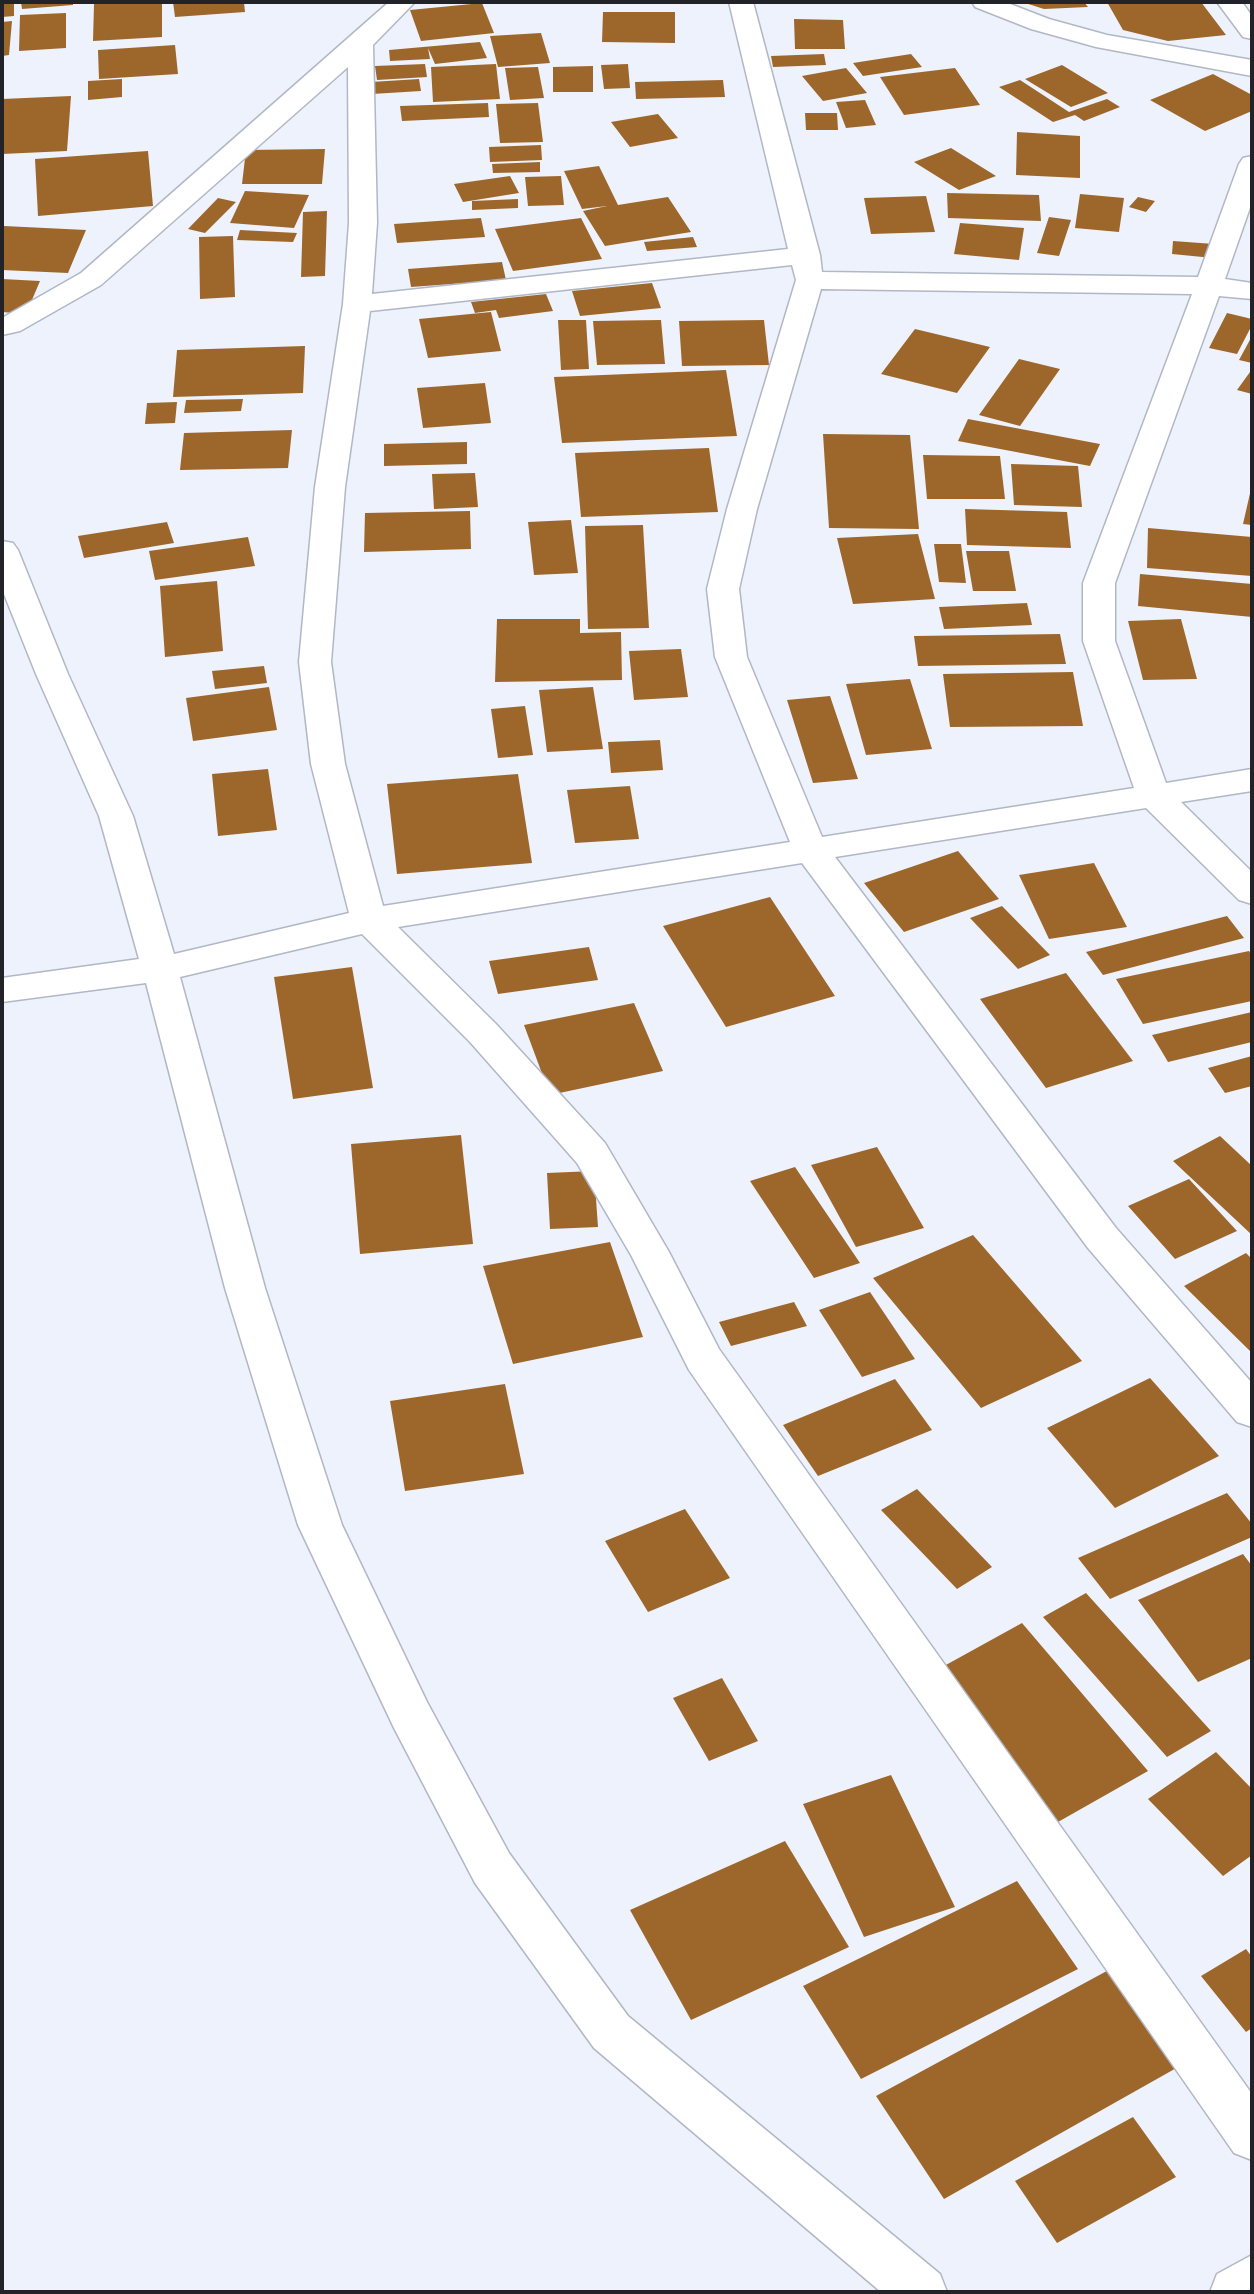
<!DOCTYPE html>
<style>
body{margin:0}
#map{position:relative;width:1254px;height:2294px;overflow:hidden;background:#edf2fd;font-family:"Golos Text",sans-serif}
canvas{display:block}
.frame{position:absolute;inset:0;border:4px solid #212328;pointer-events:none}
</style>
<div id="map">
<canvas width="1254" height="2294"></canvas>
<div class="frame"></div>
</div>
<script>
const c = document.querySelector('canvas').getContext('2d');
c.lineJoin = 'round';
function paint(path, color) { c.fillStyle = color; c.fill(path, 'evenodd'); }
const toPath = rows => new Path2D(rows.map(r => 'M' + r).join(''));
function stroke(path, color, width, dash) { c.strokeStyle = color; c.lineWidth = width; c.lineCap = dash ? 'butt' : 'round'; c.setLineDash(dash || []); c.stroke(path); }
paint(toPath([
 [2,2,14,2,14,16,2,17],
 [21,2,73,2,73,5,22,9],
 [162,2,162,37,93,41,94,4],
 [173,2,244,2,245,12,175,17],
 [1022,2,1084,2,1088,7,1044,9],
 [1107,2,1201,2,1226,35,1168,41,1123,30],
 [482,3,494,33,421,41,410,10],
 [603,12,675,12,675,43,602,42],
 [66,13,66,48,19,51,20,15],
 [794,19,843,20,845,49,795,49],
 [12,21,9,55,2,56,2,22],
 [541,33,550,63,498,67,490,36],
 [480,42,487,58,435,64,428,48,430,59,390,61,389,50],
 [175,45,178,74,99,79,98,50],
 [824,54,826,65,773,67,771,56],
 [911,54,922,67,863,76,853,63],
 [425,64,427,77,377,80,375,66],
 [496,64,500,99,433,102,431,67],
 [628,64,630,88,604,89,601,65],
 [1062,65,1108,93,1071,107,1025,79],
 [593,66,593,92,553,92,553,67],
 [538,67,544,98,510,100,505,68],
 [846,68,867,93,823,101,802,76],
 [955,68,980,105,904,115,880,77],
 [1213,74,1252,95,1252,111,1205,131,1150,100],
 [122,79,122,97,88,100,88,81],
 [419,79,421,91,372,94,371,82],
 [723,80,725,97,636,99,635,82],
 [1020,80,1069,112,1107,99,1120,107,1084,121,1075,115,1053,122,999,87],
 [71,96,67,151,2,154,2,99],
 [865,100,876,125,846,128,836,102],
 [488,103,489,117,402,121,400,106],
 [538,103,543,142,500,143,496,104],
 [805,113,837,113,838,130,806,130],
 [658,114,678,138,630,147,611,122],
 [1017,132,1080,136,1080,178,1016,175],
 [541,145,542,160,490,162,489,147],
 [951,148,996,176,959,190,914,162],
 [325,149,322,184,242,184,246,150],
 [148,151,153,206,38,216,35,159],
 [540,162,540,172,493,173,492,164],
 [599,166,618,205,668,197,691,232,605,246,583,211,607,206,582,209,564,171],
 [510,176,519,193,463,202,454,184],
 [561,176,564,205,528,206,525,177],
 [245,191,309,195,294,228,230,223],
 [947,193,1039,195,1041,221,948,218],
 [1080,194,1124,198,1119,232,1075,228],
 [926,196,935,232,871,234,864,198],
 [1138,197,1155,201,1146,212,1129,207],
 [218,198,236,202,205,233,188,229],
 [518,199,518,208,472,210,472,201],
 [327,211,325,276,301,277,303,212],
 [1049,217,1071,220,1059,256,1037,253],
 [481,218,485,237,397,243,394,224],
 [581,218,602,259,513,271,495,229],
 [960,223,1024,228,1019,260,954,254],
 [4,226,86,230,68,273,2,270],
 [240,230,297,233,293,242,237,240],
 [233,236,235,297,200,299,199,237],
 [693,237,697,247,647,251,644,242],
 [1173,241,1214,244,1213,258,1172,254],
 [502,262,506,280,411,287,408,269],
 [2,279,40,281,26,314,2,312],
 [652,283,661,308,580,316,572,291],
 [546,294,553,311,499,318,496,310,475,313,471,302],
 [491,312,501,351,428,358,419,319],
 [1227,313,1252,319,1252,325,1237,354,1209,348],
 [558,320,586,320,589,369,561,370],
 [661,320,665,364,597,365,593,321],
 [764,320,769,365,682,366,679,321],
 [915,329,990,347,957,393,881,374],
 [1252,336,1252,363,1239,360],
 [305,346,303,393,173,397,177,350],
 [1019,359,1060,369,1020,426,979,415],
 [726,370,737,436,562,443,554,377],
 [1250,372,1252,373,1252,394,1237,390],
 [485,383,491,423,423,428,417,388],
 [243,399,241,411,184,413,186,400],
 [177,402,175,423,145,424,147,403],
 [968,419,1100,444,1090,466,958,441],
 [292,430,288,468,180,470,184,433],
 [823,434,910,435,919,529,829,528],
 [467,442,467,464,384,466,384,444],
 [709,448,718,512,581,517,575,453],
 [923,455,1000,456,1005,499,927,499],
 [1011,464,1078,466,1082,507,1014,505],
 [475,473,478,507,434,509,432,474],
 [1251,489,1252,489,1252,525,1243,524],
 [965,509,1067,512,1071,548,967,545],
 [470,511,471,549,364,552,365,513],
 [571,520,578,573,534,575,528,522],
 [167,522,174,543,84,558,78,536],
 [643,525,649,628,588,629,585,526],
 [1148,528,1252,537,1252,576,1147,568],
 [918,534,935,599,853,604,837,538],
 [248,537,255,566,155,580,149,551],
 [934,544,961,544,966,583,939,582],
 [966,551,1009,551,1016,591,973,591],
 [1140,574,1252,584,1252,617,1138,606],
 [217,581,223,651,165,657,160,586],
 [1027,603,1032,625,944,629,939,607],
 [497,619,580,619,580,633,621,632,622,680,495,682],
 [1181,619,1197,679,1143,680,1128,621],
 [1060,634,1066,664,918,666,914,636],
 [681,649,688,697,634,700,629,651],
 [264,666,267,683,215,689,212,671],
 [1073,672,1083,726,950,727,943,674],
 [910,679,932,749,866,755,846,684],
 [269,687,277,730,193,741,186,698],
 [593,687,603,749,547,752,539,690],
 [830,696,858,779,813,783,787,700],
 [525,706,533,755,498,758,491,709],
 [660,740,663,770,611,773,608,742],
 [268,769,277,830,218,836,212,774],
 [518,774,532,863,397,874,387,784],
 [630,786,639,839,575,843,567,790],
 [958,851,999,899,904,932,864,883],
 [1094,863,1127,927,1049,939,1019,875],
 [770,897,835,996,726,1027,663,926],
 [1002,906,1050,955,1018,969,970,918],
 [1227,916,1244,938,1103,975,1086,952],
 [589,947,598,980,498,994,489,961],
 [1249,951,1252,956,1252,1001,1143,1024,1116,979],
 [352,967,373,1088,293,1099,274,977],
 [1066,973,1133,1061,1046,1088,980,999],
 [634,1003,663,1071,550,1095,524,1025],
 [1252,1012,1252,1042,1168,1062,1152,1035],
 [1252,1056,1252,1086,1225,1093,1208,1068],
 [461,1135,473,1244,360,1254,351,1144],
 [1220,1136,1252,1166,1252,1235,1173,1161],
 [877,1147,924,1228,856,1247,811,1165],
 [795,1167,860,1263,814,1278,750,1181],
 [594,1171,598,1227,550,1229,547,1173],
 [1189,1179,1237,1231,1175,1259,1128,1206],
 [973,1235,1082,1361,981,1408,873,1278],
 [610,1242,643,1337,513,1364,483,1266],
 [1246,1253,1252,1259,1252,1353,1184,1286],
 [870,1292,915,1359,862,1377,819,1310],
 [794,1302,807,1326,731,1346,719,1322],
 [1150,1378,1219,1456,1115,1508,1047,1428],
 [895,1379,932,1430,818,1476,783,1425],
 [505,1384,524,1474,405,1491,390,1401],
 [917,1489,992,1567,957,1589,881,1510],
 [1227,1493,1252,1524,1252,1537,1110,1599,1078,1558],
 [685,1509,730,1578,648,1612,605,1541],
 [1243,1554,1252,1566,1252,1658,1198,1682,1138,1600],
 [1086,1593,1211,1731,1167,1757,1043,1617],
 [1022,1623,1148,1771,1058,1822,935,1671],
 [722,1678,758,1741,709,1761,673,1698],
 [1216,1752,1252,1789,1252,1855,1223,1876,1148,1799],
 [891,1775,955,1907,864,1937,803,1804],
 [785,1841,849,1947,691,2020,630,1910],
 [1017,1881,1078,1969,861,2079,803,1986],
 [1246,1949,1252,1957,1252,2028,1246,2032,1201,1976],
 [1116,1966,1187,2062,944,2199,876,2096],
 [1133,2117,1176,2177,1057,2243,1015,2181]
]), '#9d672b');
const minor = toPath([
 [389,2,415,2,373,45,377,223,372,294,788,249,729,2,753,2,820,255,822,272,1198,277,1239,164,1243,158,1252,156,1252,202,1225,279,1252,283,1252,299,1219,296,1115,583,1115,641,1166,783,1252,769,1252,791,1181,802,1252,872,1252,904,1239,900,1146,808,835,857,1116,1228,1252,1383,1252,1427,1237,1422,1088,1248,802,863,398,927,496,1024,605,1143,669,1252,719,1349,1252,2094,1252,2160,1234,2153,689,1370,631,1255,577,1163,470,1042,362,934,180,977,265,1288,342,1525,427,1702,509,1853,628,2016,940,2274,947,2292,881,2292,594,2048,475,1883,394,1728,298,1525,225,1288,146,983,2,1002,2,978,139,959,99,816,36,674,2,589,2,541,13,543,18,550,68,674,133,816,174,954,349,913,311,764,299,662,315,487,343,304,349,223,348,67,101,285,20,331,2,335,2,318,81,273,389,2],
 [792,265,796,280,727,509,707,589,715,657,790,842,383,906,345,764,331,662,345,487,370,311,792,265],
 [821,289,1192,294,1083,583,1083,641,1134,788,822,837,747,657,739,589,757,509,821,289],
 [972,2,1005,2,1049,19,1107,35,1252,60,1252,76,1096,47,1031,29,975,7,972,2],
 [1217,2,1242,2,1252,16,1252,39,1243,37,1217,2],
 [1252,2255,1252,2292,1210,2292,1217,2274,1252,2255]
]);
stroke(minor, '#b1b7c5', 3);
paint(minor, '#fff');
</script>
